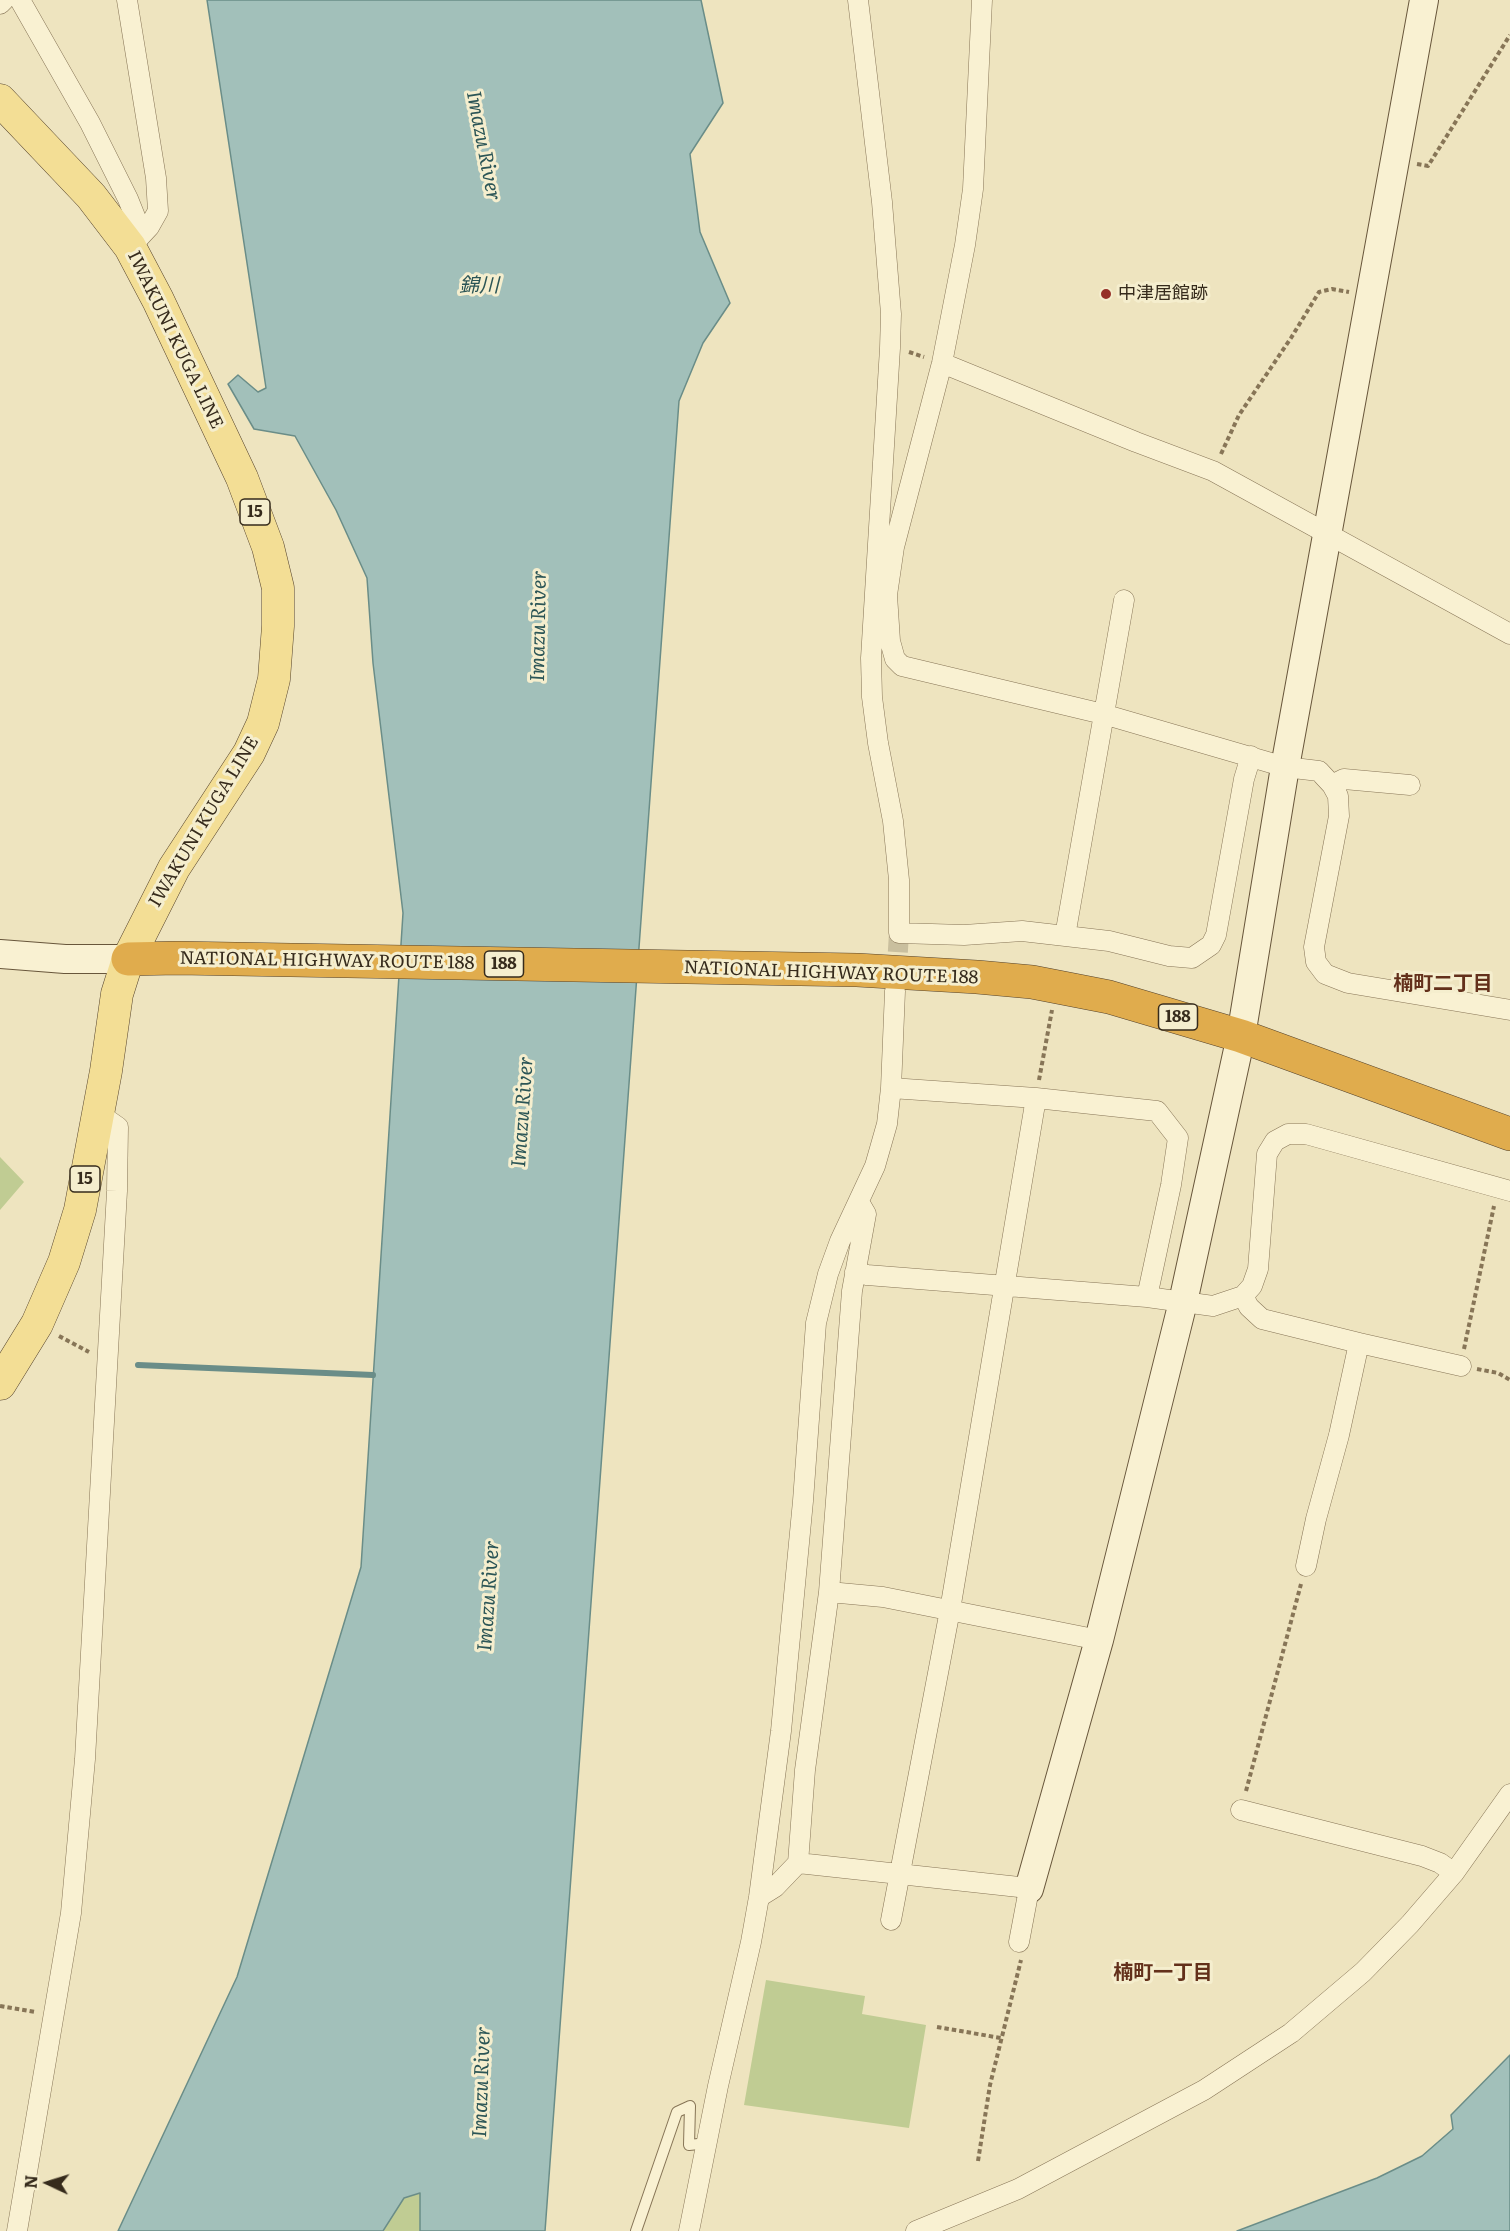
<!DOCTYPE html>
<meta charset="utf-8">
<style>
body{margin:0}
#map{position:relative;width:1510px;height:2231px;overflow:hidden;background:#eee4bf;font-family:Literata,serif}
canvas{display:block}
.north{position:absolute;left:18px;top:2153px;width:60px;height:60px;-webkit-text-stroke:4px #f5eece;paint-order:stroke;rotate:274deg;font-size:16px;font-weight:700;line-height:24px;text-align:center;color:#362b1c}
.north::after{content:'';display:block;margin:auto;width:21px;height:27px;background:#362b1c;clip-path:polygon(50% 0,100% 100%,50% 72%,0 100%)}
</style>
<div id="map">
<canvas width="1510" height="2231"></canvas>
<div class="north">N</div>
</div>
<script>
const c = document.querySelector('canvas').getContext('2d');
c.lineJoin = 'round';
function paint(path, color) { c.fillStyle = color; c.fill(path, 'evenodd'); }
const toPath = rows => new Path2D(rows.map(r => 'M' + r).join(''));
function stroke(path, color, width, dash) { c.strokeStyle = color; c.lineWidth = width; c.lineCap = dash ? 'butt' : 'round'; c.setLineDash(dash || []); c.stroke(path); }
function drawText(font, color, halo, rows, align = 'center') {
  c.font = font + ' Literata,"Noto Sans JP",serif'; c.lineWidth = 6; c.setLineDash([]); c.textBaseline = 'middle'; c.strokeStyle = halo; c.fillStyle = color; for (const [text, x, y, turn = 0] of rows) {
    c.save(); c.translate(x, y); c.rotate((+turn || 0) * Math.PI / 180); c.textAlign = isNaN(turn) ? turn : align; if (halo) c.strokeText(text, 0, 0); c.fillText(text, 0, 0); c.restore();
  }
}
paint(toPath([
 [0,1157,24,1182,0,1210],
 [766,1980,865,1996,862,2014,926,2025,909,2128,744,2105],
 [421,2193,420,2231,383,2231,404,2198]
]), '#c0cc93');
const water = toPath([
 [207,0,701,0,723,103,690,154,700,232,730,303,703,343,679,401,545,2231,420,2231,420,2193,404,2198,383,2231,118,2231,237,1977,361,1567,403,913,373,663,367,578,336,510,295,436,254,429,228,384,238,375,258,392,266,388,207,0],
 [1510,2055,1510,2231,1237,2231,1377,2178,1422,2156,1453,2129,1451,2115,1510,2055]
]);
paint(water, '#a2c0ba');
stroke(water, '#6a8d88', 1.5);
stroke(toPath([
 [138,1365,373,1375]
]), '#6a8d88', 6);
stroke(toPath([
 [896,982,899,933]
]), '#c9bf9e', 20, [20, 10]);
const lane = toPath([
 [636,2231,677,2112,690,2106,689,2145,708,2143]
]);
const street = toPath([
 [20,0,90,123,128,199,142,234],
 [127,0,156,178,158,211,149,227,135,242],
 [858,0,882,202,891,314,890,348,871,658,872,697,878,743,893,821,899,880,899,933,964,935,1022,931,1109,941,1169,956,1192,958,1211,945,1216,935,1244,779,1251,756],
 [0,4,4,0],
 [942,363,1136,442,1213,471,1510,634],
 [877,594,887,595,894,547,942,363,965,245,973,189,982,0],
 [887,595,890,641,895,659,902,666,1103,714,1285,767,1319,771,1332,785,1344,779,1410,785],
 [1332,785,1338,796,1339,816,1314,947,1316,962,1325,974,1348,983,1510,1010],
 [1065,936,1124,600],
 [891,1088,1036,1098,1157,1111,1178,1138,1171,1185,1147,1297],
 [855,1272,867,1275,1147,1297,1213,1306,1243,1296,1252,1286,1258,1269,1267,1154,1275,1141,1288,1134,1306,1134,1510,1191],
 [1243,1296,1249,1307,1262,1319,1359,1343,1339,1435,1316,1519,1306,1566],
 [1359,1343,1461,1366],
 [829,1592,883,1597,1099,1640],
 [1241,1810,1422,1856,1440,1863,1454,1873],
 [798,1863,805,1770,829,1592,852,1291,866,1214,859,1202],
 [759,1897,775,1887,798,1863,1019,1887,1029,1889,1019,1942],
 [891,1920,950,1610,1036,1098],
 [17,2231,71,1913,85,1759,117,1191,118,1127,98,1113],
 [689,2231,718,2086,751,1942,759,1897,781,1731,803,1501,816,1323,828,1274,840,1241,875,1166,887,1124,891,1088,895,991],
 [916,2231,1018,2189,1204,2090,1291,2033,1363,1972,1410,1924,1454,1873,1510,1794]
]);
const secondary = toPath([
 [0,954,65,959,128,959],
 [1029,1889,1099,1640,1183,1302,1241,1036,1285,767,1424,0]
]);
const primary = toPath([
 [0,100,91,196,130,247,158,300,242,478,268,547,278,588,278,626,274,679,263,723,249,753,174,868,128,959,117,994,106,1071,80,1210,64,1262,37,1324,0,1384]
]);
const highway = toPath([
 [128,959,178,958,857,970,977,977,1032,982,1109,997,1241,1036,1510,1134]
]);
stroke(lane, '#877557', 12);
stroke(street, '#877557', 21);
stroke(secondary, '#68563b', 30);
stroke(primary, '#54422c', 33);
stroke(highway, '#54422c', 34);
stroke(toPath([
 [1417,164,1428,166,1510,35],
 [909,352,924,357],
 [1221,454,1239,415,1291,338,1319,292,1332,289,1349,292],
 [1039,1080,1052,1010],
 [59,1336,89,1352],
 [1464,1349,1494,1206],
 [1477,1369,1498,1373,1510,1380],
 [1246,1791,1301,1584],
 [0,2006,35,2012],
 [937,2027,1001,2038],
 [978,2161,990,2085,1021,1960]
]), '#877557', 4, [4.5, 3]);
stroke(lane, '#f9f1d2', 10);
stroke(street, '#f9f1d2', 20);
stroke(secondary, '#f9f1d2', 28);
stroke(primary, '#f3de95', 32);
stroke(highway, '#e0ac4d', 33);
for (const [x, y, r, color] of [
 [1106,294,6,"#963027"]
]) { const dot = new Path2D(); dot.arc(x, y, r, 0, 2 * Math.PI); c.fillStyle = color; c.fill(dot); stroke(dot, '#f5eece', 2); }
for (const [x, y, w] of [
 [255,512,30],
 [504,964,39],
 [1178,1017,39],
 [85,1179,30]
]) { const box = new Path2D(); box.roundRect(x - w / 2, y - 13, w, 26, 4.5); c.fillStyle = '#f5eece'; c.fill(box); stroke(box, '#362b1c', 1.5); }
drawText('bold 16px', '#362b1c', null, [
 ["15",255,512],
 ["188",504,964],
 ["188",1178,1017],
 ["15",85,1179]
]);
drawText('18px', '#362b1c', '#f5eece', [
 ["中津居館跡",1118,294]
], 'left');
drawText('18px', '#362b1c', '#f5eece', [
 ["IWAKUNI KUGA LINE",175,340,64],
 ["IWAKUNI KUGA LINE",204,822,-59],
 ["NATIONAL HIGHWAY ROUTE 188",327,961,1],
 ["NATIONAL HIGHWAY ROUTE 188",831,973,2]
]);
drawText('italic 20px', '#2b5556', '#f5eece', [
 ["Imazu River",483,146,79],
 ["錦川",479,286],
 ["Imazu River",539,626,-89],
 ["Imazu River",523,1112,-86],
 ["Imazu River",489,1596,-86],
 ["Imazu River",482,2082,-88]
]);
drawText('bold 20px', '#63301b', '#f5eece', [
 ["楠町二丁目",1443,984],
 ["楠町一丁目",1163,1973]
]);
</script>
